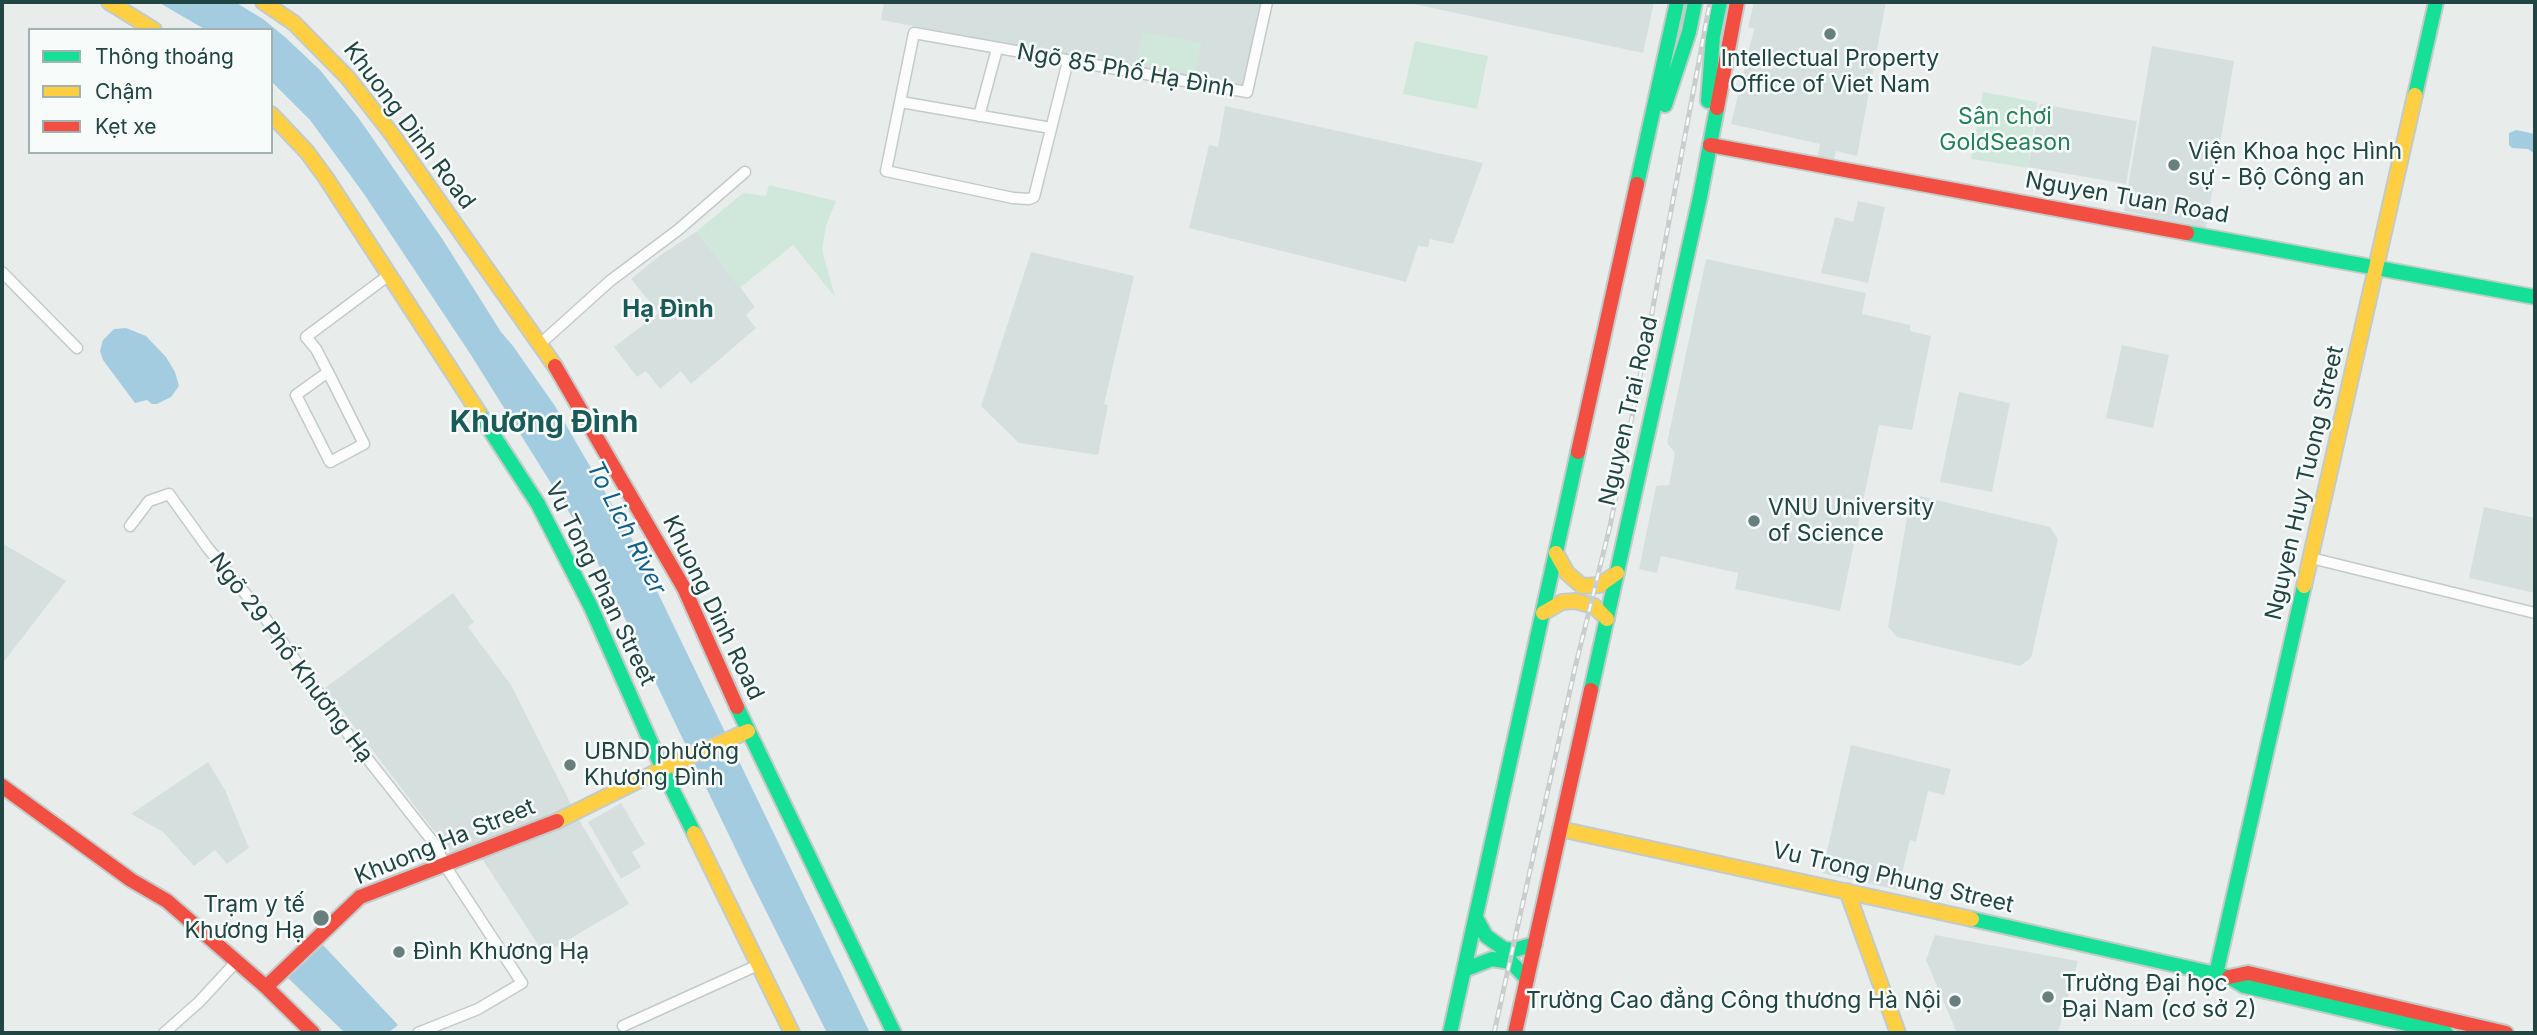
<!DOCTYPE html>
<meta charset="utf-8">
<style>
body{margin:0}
#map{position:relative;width:2537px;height:1035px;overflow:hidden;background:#e8edec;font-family:Inter,sans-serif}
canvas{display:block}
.frame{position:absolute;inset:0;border:4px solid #214542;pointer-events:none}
.legend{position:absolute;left:28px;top:28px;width:245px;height:126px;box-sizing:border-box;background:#f7fbfa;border:2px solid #a1b2b0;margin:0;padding:9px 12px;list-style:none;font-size:21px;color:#214542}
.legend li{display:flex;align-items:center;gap:14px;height:35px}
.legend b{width:35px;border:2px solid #a1b2b0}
</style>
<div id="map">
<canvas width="2537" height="1035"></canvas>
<div class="frame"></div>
<ul class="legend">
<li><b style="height:9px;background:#16e098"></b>Thông thoáng</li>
<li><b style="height:9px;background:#ffcf43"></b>Chậm</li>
<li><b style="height:9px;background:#f24e42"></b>Kẹt xe</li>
</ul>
</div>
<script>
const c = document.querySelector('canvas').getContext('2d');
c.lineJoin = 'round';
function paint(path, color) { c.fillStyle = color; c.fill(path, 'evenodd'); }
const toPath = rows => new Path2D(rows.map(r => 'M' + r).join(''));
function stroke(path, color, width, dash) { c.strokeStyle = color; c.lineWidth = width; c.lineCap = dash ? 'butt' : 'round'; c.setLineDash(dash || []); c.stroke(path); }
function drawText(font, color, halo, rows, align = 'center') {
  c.font = font + ' Inter,sans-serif'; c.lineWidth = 5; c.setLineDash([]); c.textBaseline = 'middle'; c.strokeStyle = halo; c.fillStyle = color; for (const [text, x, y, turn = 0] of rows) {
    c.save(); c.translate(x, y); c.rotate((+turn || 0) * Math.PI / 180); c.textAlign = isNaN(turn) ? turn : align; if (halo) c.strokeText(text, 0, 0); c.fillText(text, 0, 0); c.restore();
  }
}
paint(toPath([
 [884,2,1265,2,1246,89,881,20],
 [1404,2,1654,2,1643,53],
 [1754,2,1886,2,1857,156,1836,151,1834,159,1824,157,1818,156,1820,144,1731,124,1754,29,1748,27],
 [2152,46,2234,61,2206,228,2124,211],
 [2040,104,2137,121,2126,184,2028,167],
 [1225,106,1483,163,1453,244,1430,239,1428,247,1418,246,1406,282,1189,228,1209,145,1218,147],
 [1858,201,1885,207,1868,283,1821,273,1835,217,1853,222],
 [697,231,755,307,746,315,756,328,691,384,681,371,660,389,646,371,637,377,614,347,659,313,631,279,658,257],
 [1031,252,1134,276,1104,404,1108,405,1098,455,1019,443,981,406],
 [1706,259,1866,293,1862,314,1910,325,1910,331,1931,336,1912,430,1879,425,1840,611,1735,589,1738,573,1661,556,1657,573,1639,569,1656,486,1669,485,1675,453,1667,443],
 [2122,345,2169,355,2153,428,2106,418],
 [1959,392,2010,403,1992,492,1940,482],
 [1920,496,2050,527,2058,539,2031,658,2020,666,1897,637,1888,627,1909,506],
 [2484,507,2535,518,2535,593,2469,578],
 [2,543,66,581,2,664],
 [453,593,474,622,468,627,511,685,573,808,546,821,460,852,450,852,325,688],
 [1851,745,1951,769,1944,795,1928,791,1916,842,1910,840,1898,890,1822,873],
 [208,762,225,790,249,848,227,864,215,850,194,866,163,832,131,814],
 [621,803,645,844,632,852,641,867,621,879,588,822],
 [578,818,629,904,544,954,481,857,549,833],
 [1935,935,2078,961,2058,1033,1953,1033,1956,1031,1926,960]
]), '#d5e0de');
paint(toPath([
 [1142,32,1201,43,1195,75,1136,63],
 [1415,41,1488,56,1477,109,1403,94],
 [1983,92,2037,102,2028,168,1971,159],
 [769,185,836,201,826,226,822,250,835,297,793,245,740,288,697,231,743,193,766,196]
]), '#d0e8dc');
paint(toPath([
 [158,2,235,2,263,19,285,37,320,70,360,120,443,240,501,332,513,346,555,406,631,537,870,1033,827,1033,750,879,605,577,582,533,471,355,364,194,310,120,271,81,271,30,206,30],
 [2516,130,2535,134,2535,154,2528,149,2512,148,2509,145,2509,133],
 [126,328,146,336,166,357,175,372,179,386,171,397,157,404,152,404,147,400,135,403,103,360,100,351,103,340,114,329],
 [323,945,398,1025,388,1033,345,1033,288,978]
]), '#a4cce0');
const street = toPath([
 [1068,61,1034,197,1029,199,1013,198,886,171,914,33,1247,92,1267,2],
 [901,102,1051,128],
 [979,116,997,49],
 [2,272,77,348],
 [540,344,610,281,678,230,745,172],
 [328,372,296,395,330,462,364,444,328,372,316,349,306,337,389,275],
 [130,526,149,501,169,494,207,547,263,615,348,734,437,847,444,864,522,983,478,1009,418,1033],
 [2311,558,2535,613],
 [623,1026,758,965],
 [164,1033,199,1002,236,962]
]);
const fast = toPath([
 [2415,95,2436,2],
 [1708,101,1713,36,1720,2],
 [1665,105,1689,32,1695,2],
 [1637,184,1677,2],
 [2187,233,2535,297],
 [479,413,538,504,591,607,668,781,694,833],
 [1591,690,1700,197,1717,108],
 [737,707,894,1033],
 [1476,918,1486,936,1504,949,1514,950,1535,944],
 [1972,919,2229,977,2244,986,2446,1033],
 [1464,970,1492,959,1511,962,1527,979],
 [2216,974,2304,586],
 [1450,1033,1578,452]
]);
const slow = toPath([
 [109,2,154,30],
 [263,2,294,23,348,78,391,133,555,366],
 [271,114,307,152,326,178,479,413],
 [1556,553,1567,573,1582,586,1600,585,1617,573],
 [2304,586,2415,95],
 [1543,613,1562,602,1575,601,1594,606,1607,619],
 [557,821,662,769,748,731],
 [1560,829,1972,919],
 [694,833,792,1033],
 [1847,891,1898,1033]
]);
const jam = toPath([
 [1717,108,1737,2],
 [1710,145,2187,233],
 [555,366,684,588,737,707],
 [1578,452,1637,184],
 [2,786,131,880,167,901,266,987,313,1033],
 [2229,977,2248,973,2506,1033],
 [266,987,360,897,557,821],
 [1515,1033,1591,690]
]);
stroke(street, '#c4cac9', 13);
stroke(fast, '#c3cbca', 18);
stroke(slow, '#c3cbca', 18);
stroke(jam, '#c3cbca', 18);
stroke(street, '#fcfcfc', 10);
stroke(fast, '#16e098', 14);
stroke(slow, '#ffcf43', 14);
stroke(jam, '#f24e42', 14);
const rail = toPath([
 [1494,1033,1575,668,1610,526,1639,382,1710,2]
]);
stroke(rail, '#c9cdcd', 5);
stroke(rail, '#f7fbfa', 2.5, [8]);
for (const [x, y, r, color] of [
 [1830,34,7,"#67807e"],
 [2174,165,7,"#67807e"],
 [1754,521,7,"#67807e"],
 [570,765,7,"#67807e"],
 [321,918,9,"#67807e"],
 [399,952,7,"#67807e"],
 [2048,997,7,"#67807e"],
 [1955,1001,7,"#67807e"]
]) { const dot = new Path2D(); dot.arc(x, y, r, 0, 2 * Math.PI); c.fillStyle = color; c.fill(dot); stroke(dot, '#f7fbfa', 2.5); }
drawText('23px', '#214542', '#f7fbfa', [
 ["Intellectual Property",1830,59,"center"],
 ["Office of Viet Nam",1830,85,"center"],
 ["Viện Khoa học Hình",2188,152],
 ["sự - Bộ Công an",2188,178],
 ["VNU University",1768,508],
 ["of Science",1768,534],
 ["UBND phường",584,752],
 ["Khương Đình",584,778],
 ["Trạm y tế",305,905,"right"],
 ["Khương Hạ",305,931,"right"],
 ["Đình Khương Hạ",413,952],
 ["Trường Đại học",2062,984],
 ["Đại Nam (cơ sở 2)",2062,1010],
 ["Trường Cao đẳng Công thương Hà Nội",1941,1001,"right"]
], 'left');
drawText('23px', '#214542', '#f7fbfa', [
 ["Ngõ 85 Phố Hạ Đình",1126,71,10],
 ["Khuong Dinh Road",409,126,53],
 ["Nguyen Tuan Road",2127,198,10],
 ["Nguyen Trai Road",1629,411,-77],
 ["Nguyen Huy Tuong Street",2305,483,-77],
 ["Vu Tong Phan Street",600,584,64],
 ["Khuong Dinh Road",713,608,64],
 ["Ngõ 29 Phố Khương Hạ",291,658,53],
 ["Khuong Ha Street",445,842,-22],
 ["Vu Trong Phung Street",1893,878,13]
]);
drawText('23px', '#26815b', '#f7fbfa', [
 ["Sân chơi",2005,117],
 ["GoldSeason",2005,143]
]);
drawText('bold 24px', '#1a5a57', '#f7fbfa', [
 ["Hạ Đình",668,310]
]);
drawText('italic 24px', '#125e89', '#f7fbfa', [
 ["To Lich River",626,528,63]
]);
drawText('bold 30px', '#1a5a57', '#f7fbfa', [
 ["Khương Đình",544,423]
]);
</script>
